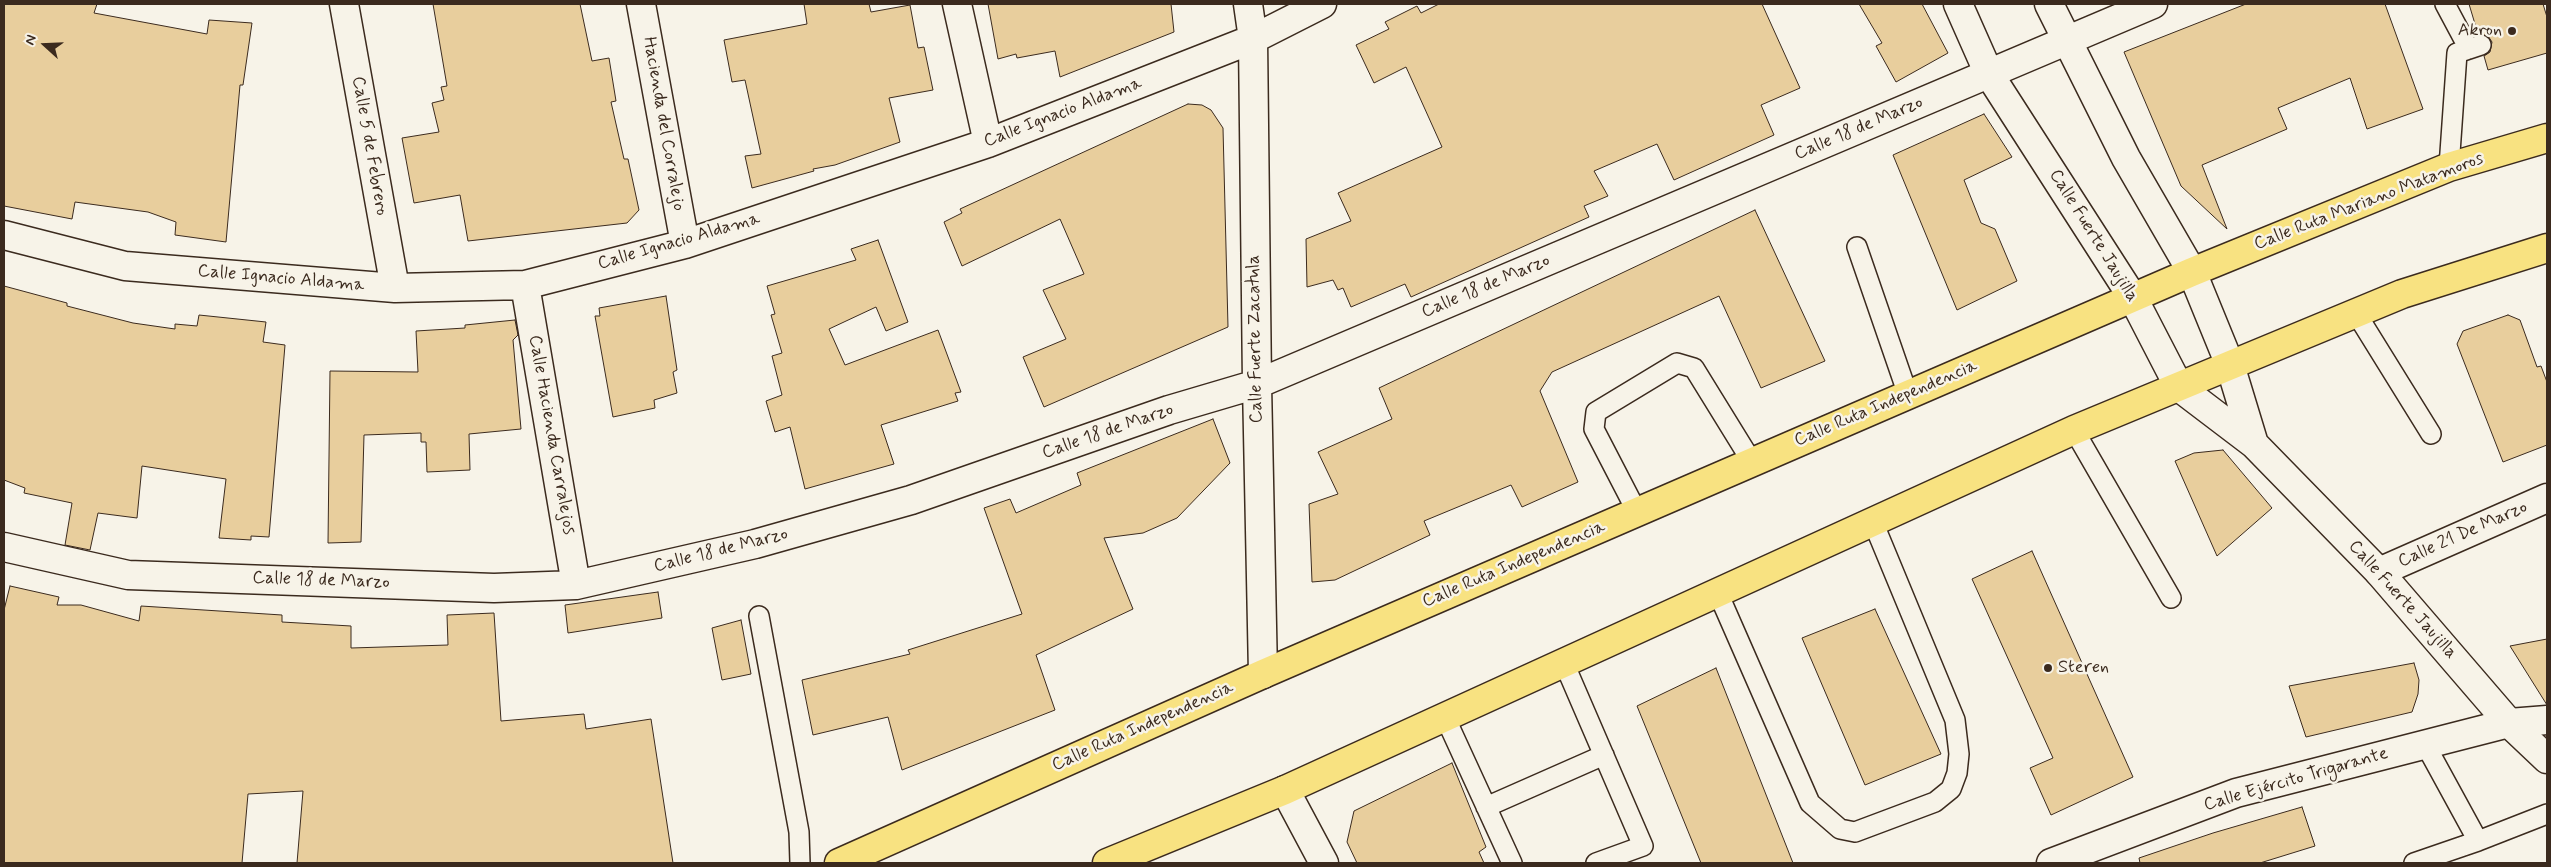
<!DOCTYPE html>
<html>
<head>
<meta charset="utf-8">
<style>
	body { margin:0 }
	#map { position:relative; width:2551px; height:867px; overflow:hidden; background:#f7f3e8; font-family:Mynerve,sans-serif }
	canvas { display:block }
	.frame { position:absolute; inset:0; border:5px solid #3b2a1e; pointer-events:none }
	.north { position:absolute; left:20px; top:20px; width:50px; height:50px; -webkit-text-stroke:4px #f7f3e8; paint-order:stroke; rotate:290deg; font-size:14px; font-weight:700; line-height:20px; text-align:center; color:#3b2a1e }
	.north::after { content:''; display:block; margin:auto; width:18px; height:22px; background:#3b2a1e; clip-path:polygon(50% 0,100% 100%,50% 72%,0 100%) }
</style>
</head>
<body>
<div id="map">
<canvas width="2551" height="867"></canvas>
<div class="frame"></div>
<div class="north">N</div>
</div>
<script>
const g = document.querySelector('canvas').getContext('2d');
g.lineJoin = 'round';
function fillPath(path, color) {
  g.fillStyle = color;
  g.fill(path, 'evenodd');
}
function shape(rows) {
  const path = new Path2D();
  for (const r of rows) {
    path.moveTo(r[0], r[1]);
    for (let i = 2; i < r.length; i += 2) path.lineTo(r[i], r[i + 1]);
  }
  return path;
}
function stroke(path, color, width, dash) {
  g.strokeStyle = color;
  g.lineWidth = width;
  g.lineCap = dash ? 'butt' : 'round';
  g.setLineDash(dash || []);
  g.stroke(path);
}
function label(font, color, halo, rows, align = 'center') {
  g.font = font + ' Mynerve,sans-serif';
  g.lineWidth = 5;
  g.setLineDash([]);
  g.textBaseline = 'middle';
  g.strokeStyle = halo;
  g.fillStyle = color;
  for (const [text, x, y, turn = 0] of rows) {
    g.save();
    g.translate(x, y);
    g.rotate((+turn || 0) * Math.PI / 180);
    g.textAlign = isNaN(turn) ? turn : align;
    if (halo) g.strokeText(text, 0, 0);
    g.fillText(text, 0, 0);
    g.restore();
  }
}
const building = shape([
	[4,4,97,4,94,13,207,34,209,20,252,23,243,85,240,85,226,242,175,235,176,222,148,212,75,202,72,219,4,206,4,4],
	[433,4,580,4,592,61,609,58,616,101,611,102,624,159,628,159,639,210,627,223,468,241,460,195,414,203,402,138,439,132,432,103,444,100,441,87,447,86,433,4],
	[804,4,869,4,871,12,910,5,918,48,924,47,933,90,889,98,900,142,835,165,813,169,814,171,752,188,745,156,761,154,745,80,732,82,724,40,807,24,804,4],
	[988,4,1171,4,1174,32,1060,77,1055,51,1017,58,1016,54,998,59,988,4],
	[1439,4,1762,4,1800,88,1761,105,1774,135,1674,180,1657,144,1594,171,1608,196,1584,206,1589,217,1411,297,1405,284,1351,307,1343,288,1338,290,1333,280,1307,287,1306,239,1351,221,1338,193,1442,147,1406,67,1374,83,1356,45,1389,29,1385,22,1417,6,1421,13,1439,4],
	[1859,4,1922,4,1948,53,1896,82,1876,46,1882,43,1859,4],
	[2246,4,2385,4,2423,109,2367,129,2350,78,2278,108,2287,129,2202,165,2227,229,2181,186,2124,52,2246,4],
	[2469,4,2543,4,2547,17,2547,53,2488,70,2484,56,2490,52,2492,42,2488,36,2478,34,2469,4],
	[1188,104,1202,105,1211,110,1223,128,1228,327,1044,407,1023,357,1066,339,1043,290,1084,274,1060,219,962,266,944,222,962,213,960,209,1188,104],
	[1984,114,2012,157,1964,180,1981,223,1995,229,2017,281,1957,310,1893,155,1984,114],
	[1755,210,1825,361,1761,388,1719,296,1552,372,1540,391,1578,482,1522,507,1511,485,1424,521,1430,535,1335,580,1312,582,1309,504,1338,494,1318,452,1392,419,1379,388,1755,210],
	[878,240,908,322,886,331,876,307,829,329,845,365,938,330,961,392,955,393,958,401,881,425,894,464,805,489,790,427,775,432,766,401,782,395,772,356,782,353,771,315,775,314,767,286,856,260,851,249,878,240],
	[4,286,67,303,67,306,133,323,175,329,175,324,197,326,199,315,266,322,263,342,285,345,269,537,251,536,251,540,219,538,226,479,142,466,137,518,98,513,90,550,65,545,72,503,24,493,25,488,4,480,4,286],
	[666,296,677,370,673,372,677,393,654,400,655,408,613,417,595,316,600,316,599,308,666,296],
	[2508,315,2520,320,2537,367,2541,366,2547,382,2547,445,2503,462,2457,344,2463,331,2508,315],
	[515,320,518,335,513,340,521,429,469,434,470,470,427,472,426,442,421,442,421,433,364,435,361,542,328,543,330,371,418,372,416,331,465,328,465,325,515,320],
	[1213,419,1230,463,1177,518,1143,533,1104,538,1133,609,1036,655,1055,710,902,770,888,717,813,735,802,680,910,654,908,650,1022,614,984,508,1010,499,1016,513,1081,485,1077,473,1213,419],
	[2223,450,2272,508,2217,556,2175,461,2194,453,2223,450],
	[2032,551,2133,777,2051,815,2030,768,2053,758,1972,579,2032,551],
	[10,586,59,597,57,605,81,605,139,621,141,606,282,615,282,622,351,626,351,648,448,645,447,615,494,613,501,721,584,714,586,729,651,719,673,863,297,863,303,791,248,794,242,863,4,863,4,610,10,586],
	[658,592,662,618,568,633,565,605,658,592],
	[1875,609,1941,754,1865,785,1802,638,1875,609],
	[741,620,751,674,722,680,712,628,741,620],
	[2547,639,2547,705,2510,646,2547,639],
	[2414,663,2419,680,2418,694,2412,712,2306,737,2289,686,2414,663],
	[1716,668,1793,863,1701,863,1637,706,1716,668],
	[1452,763,1486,847,1479,852,1484,863,1357,863,1347,842,1354,811,1452,763],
	[2302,807,2315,846,2260,863,2140,863,2139,858,2213,833,2302,807]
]);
const service = shape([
	[2445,4,2469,49],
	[2449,167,2457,53,2481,45],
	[1857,247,1908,395],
	[2356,313,2431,434],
	[2074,430,2171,598],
	[1637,512,1594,429,1596,412,1677,363,1694,368,1752,462],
	[1718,593,1810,803,1840,829,1855,832,1935,802,1951,789,1957,773,1959,754,1955,720,1873,522],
	[759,616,799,832,800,863],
	[1564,663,1643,846,1596,863],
	[1445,717,1512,863],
	[2425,744,2478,841],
	[1486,807,1604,755],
	[2414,863,2478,841,2547,814]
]);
const minor = shape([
	[344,4,395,288],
	[641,4,685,244],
	[957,4,988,143],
	[1248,4,1253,39,1257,384,1263,674],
	[4,235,125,266,395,288,525,285,685,244,988,143,1253,39,1322,4],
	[525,285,576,585],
	[4,547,128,575,494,588,576,585,755,544,911,500,1169,410,1257,384,2153,4],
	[2379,572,2547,498],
	[1285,790,1324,863],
	[2051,863,2236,793,2509,723,2547,720]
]);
const secondary = shape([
	[1958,4,1989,74,2133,298,2179,387,2254,444,2379,572,2509,723,2547,759],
	[2049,4,2126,158,2192,272,2230,365,2254,444]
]);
const primary = shape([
	[839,863,1263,674,2192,272,2449,167,2547,138],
	[1107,863,1285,790,2074,430,2402,294,2547,248]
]);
const markers = [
	[2512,31,5,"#3b2a1e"],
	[2048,668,5,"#3b2a1e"]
];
const poiNames = [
	["Akron",2502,31],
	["Steren",2058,668,"left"]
];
const streetNames = [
	["Calle Ignacio Aldama",1063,113,-21],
	["Hacienda del Corralejo",663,124,80],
	["Calle 18 de Marzo",1859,129,-23],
	["Calle 5 de Febrero",369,146,80],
	["Calle Ruta Mariano Matamoros",2369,202,-21],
	["Calle Fuerte Jaujilla",2093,236,58],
	["Calle Ignacio Aldama",679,242,-16],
	["Calle Ignacio Aldama",281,279,5],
	["Calle 18 de Marzo",1486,287,-23],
	["Calle Fuerte Zacatula",1256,339,-91],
	["Calle Ruta Independencia",1886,404,-23],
	["Calle 18 de Marzo",1108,432,-19],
	["Calle Hacienda Carralejos",551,435,80],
	["Calle 21 De Marzo",2463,535,-24],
	["Calle 18 de Marzo",721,551,-14],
	["Calle Ruta Independencia",1514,565,-23],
	["Calle 18 de Marzo",321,581,2],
	["Calle Fuerte Jaujilla",2402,600,48],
	["Calle Ruta Independencia",1143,727,-24],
	["Calle Ejército Trigarante",2296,780,-16]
];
fillPath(building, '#e8ce9d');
stroke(building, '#3b2a1e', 1);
stroke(service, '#3b2a1e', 22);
stroke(minor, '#3b2a1e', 31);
stroke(secondary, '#3b2a1e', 31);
stroke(primary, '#3b2a1e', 31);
stroke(service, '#f7f3e8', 19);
stroke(minor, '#f7f3e8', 28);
stroke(secondary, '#f7f3e8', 28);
stroke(primary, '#f8e281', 28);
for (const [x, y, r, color] of markers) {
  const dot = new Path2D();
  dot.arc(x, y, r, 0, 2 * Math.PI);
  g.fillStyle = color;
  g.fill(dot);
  stroke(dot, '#f7f3e8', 2);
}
label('18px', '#3b2a1e', '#f7f3e8', poiNames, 'right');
label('18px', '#3b2a1e', '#f7f3e8', streetNames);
</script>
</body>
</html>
